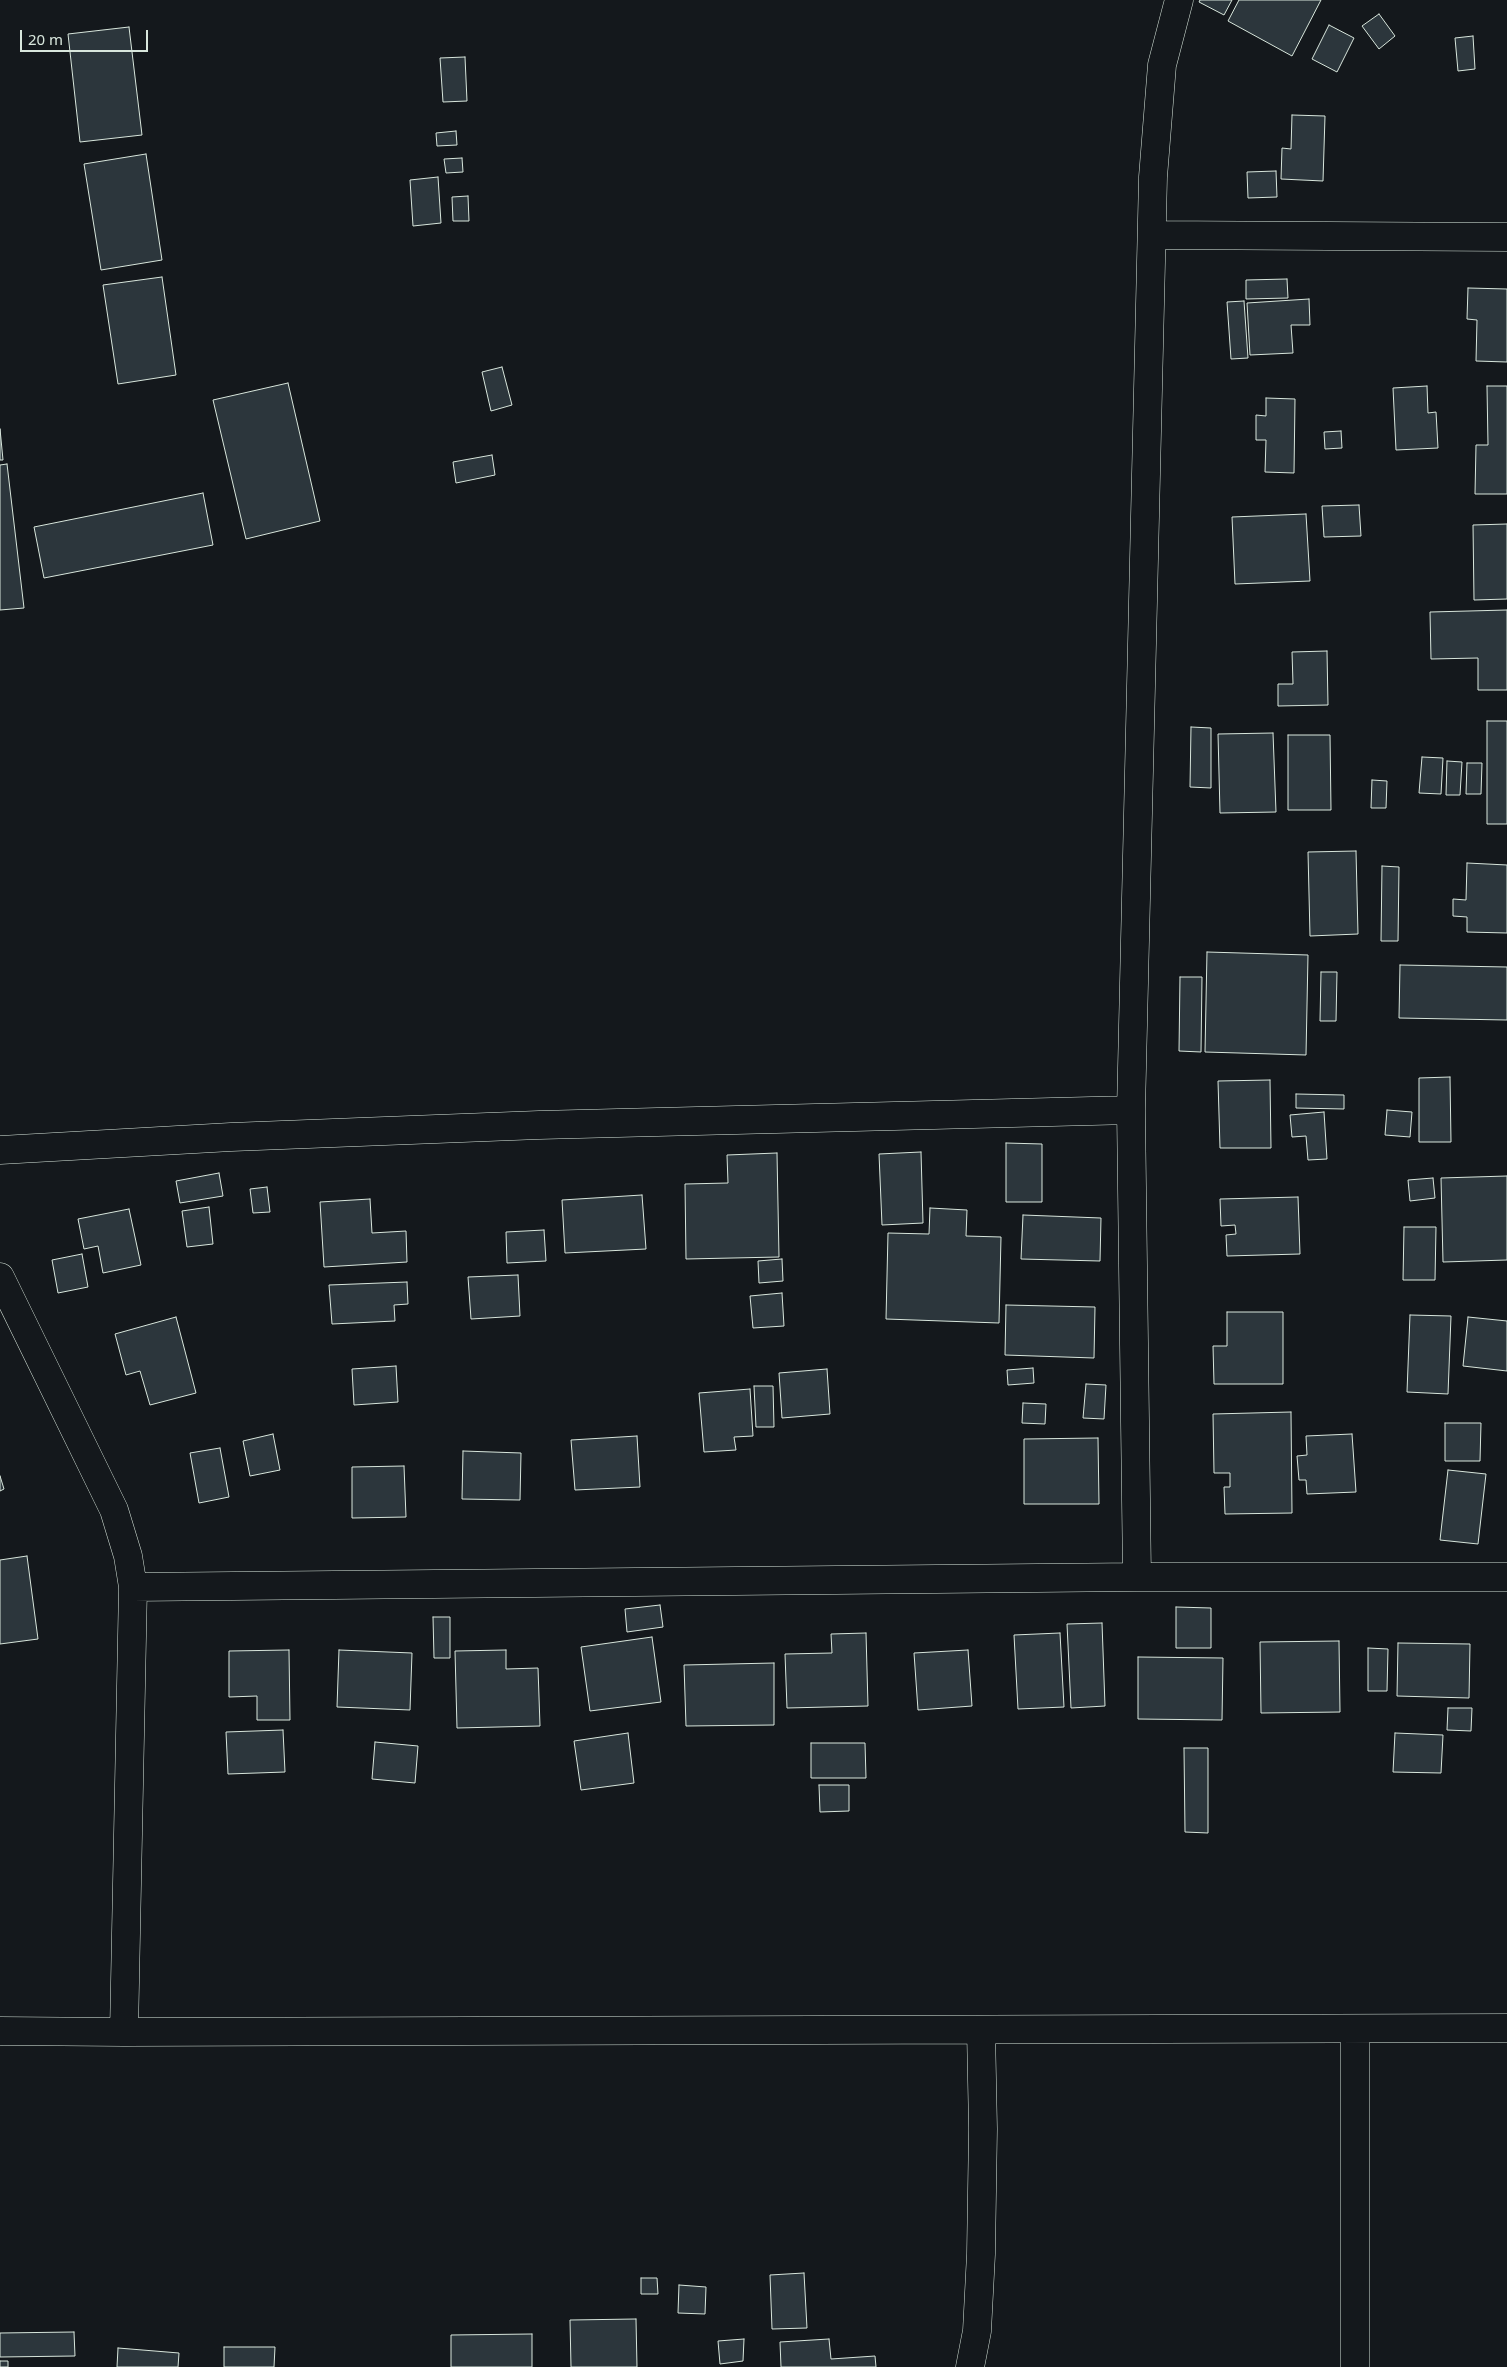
<!DOCTYPE html>
<html>
<head>
<meta charset="utf-8">
<style>
	body { margin:0 }
	#map { position:relative; width:1507px; height:2367px; overflow:hidden; background:#14181c; font-family:"Noto Sans",sans-serif }
	canvas { display:block }
	.scale { position:absolute; left:20px; top:30px; width:128px; height:22px; box-sizing:border-box; border:2px solid #d8e6dc; border-top:0; padding-left:6px; font-size:15px; line-height:18px; white-space:nowrap; color:#d8e6dc; -webkit-text-stroke:4px #14181c; paint-order:stroke }
</style>
</head>
<body>
<div id="map">
<canvas width="1507" height="2367"></canvas>
<div class="scale">20 m</div>
</div>
<script>
const g = document.querySelector('canvas').getContext('2d');
g.lineJoin = 'round';
function fillPath(path, color) {
  g.fillStyle = color;
  g.fill(path, 'evenodd');
}
function shape(rows) {
  const path = new Path2D();
  for (const r of rows) {
    path.moveTo(r[0], r[1]);
    for (let i = 2; i < r.length; i += 2) path.lineTo(r[i], r[i + 1]);
  }
  return path;
}
function stroke(path, color, width, dash) {
  g.strokeStyle = color;
  g.lineWidth = width;
  g.lineCap = dash ? 'butt' : 'round';
  g.setLineDash(dash || []);
  g.stroke(path);
}
const building = shape([
	[1200,0,1232,0,1224,15,1199,2,1200,0],
	[1239,0,1321,0,1292,56,1228,21,1239,0],
	[1379,14,1395,36,1379,49,1362,26,1379,14],
	[1329,25,1354,38,1337,72,1312,59,1329,25],
	[129,27,142,135,80,142,68,34,129,27],
	[1473,36,1475,69,1458,71,1455,38,1473,36],
	[465,57,467,101,443,102,440,58,465,57],
	[1292,115,1325,116,1323,181,1281,179,1282,148,1291,149,1292,115],
	[456,131,457,145,437,146,436,133,456,131],
	[146,154,162,260,101,270,84,164,146,154],
	[462,158,463,172,446,173,444,159,462,158],
	[1276,171,1277,197,1248,198,1247,172,1276,171],
	[438,177,441,223,413,226,410,180,438,177],
	[468,196,469,221,453,221,452,197,468,196],
	[162,277,176,375,118,384,103,285,162,277],
	[1287,279,1288,298,1246,299,1246,280,1287,279],
	[1468,288,1507,289,1507,362,1476,361,1477,320,1467,319,1468,288],
	[1309,299,1310,325,1291,325,1293,353,1250,355,1247,303,1309,299],
	[1244,301,1248,358,1231,359,1227,302,1244,301],
	[502,367,512,405,491,411,482,372,502,367],
	[288,383,320,521,246,539,213,400,288,383],
	[1427,386,1428,413,1436,412,1438,448,1396,450,1393,388,1427,386],
	[1487,386,1507,386,1507,494,1475,494,1476,445,1488,445,1487,386],
	[1266,398,1295,399,1294,473,1265,472,1266,440,1256,440,1256,415,1266,416,1266,398],
	[0,429,3,460,0,460,0,429],
	[1341,431,1342,448,1325,449,1324,432,1341,431],
	[492,455,495,475,456,483,453,462,492,455],
	[7,464,24,608,0,610,0,465,7,464],
	[203,493,213,545,44,578,34,527,203,493],
	[1359,505,1361,536,1324,537,1322,506,1359,505],
	[1306,514,1310,581,1235,584,1232,517,1306,514],
	[1507,524,1507,599,1474,600,1473,525,1507,524],
	[1507,610,1507,690,1478,690,1478,658,1431,659,1430,612,1507,610],
	[1327,651,1328,705,1278,706,1278,684,1293,684,1292,652,1327,651],
	[1487,721,1507,721,1507,824,1487,824,1487,721],
	[1191,727,1211,728,1211,788,1190,787,1191,727],
	[1273,733,1276,812,1220,813,1218,734,1273,733],
	[1288,735,1330,735,1331,810,1288,810,1288,735],
	[1422,757,1443,758,1441,794,1419,793,1422,757],
	[1447,761,1462,762,1460,795,1446,795,1447,761],
	[1467,763,1482,763,1481,794,1466,794,1467,763],
	[1372,780,1387,781,1386,808,1371,808,1372,780],
	[1356,851,1358,934,1310,936,1308,852,1356,851],
	[1467,863,1507,865,1507,933,1467,932,1467,917,1453,916,1453,899,1466,900,1467,863],
	[1382,866,1399,867,1398,941,1381,941,1382,866],
	[1207,952,1308,955,1306,1055,1205,1052,1207,952],
	[1400,965,1507,967,1507,1020,1399,1018,1400,965],
	[1321,972,1337,972,1336,1021,1320,1021,1321,972],
	[1180,977,1202,977,1201,1052,1179,1051,1180,977],
	[1450,1077,1451,1142,1419,1142,1419,1078,1450,1077],
	[1270,1080,1271,1148,1220,1148,1218,1081,1270,1080],
	[1296,1094,1344,1095,1344,1109,1296,1108,1296,1094],
	[1387,1110,1412,1112,1410,1137,1385,1135,1387,1110],
	[1324,1112,1327,1159,1308,1160,1306,1136,1292,1137,1290,1115,1324,1112],
	[1006,1143,1042,1144,1042,1202,1006,1202,1006,1143],
	[921,1152,923,1223,882,1225,879,1154,921,1152],
	[777,1153,779,1257,686,1259,685,1184,728,1183,727,1155,777,1153],
	[219,1173,223,1196,180,1203,176,1181,219,1173],
	[1507,1176,1507,1260,1443,1262,1441,1178,1507,1176],
	[1433,1178,1435,1198,1410,1201,1408,1180,1433,1178],
	[267,1187,270,1212,253,1213,250,1189,267,1187],
	[642,1195,646,1249,565,1253,562,1200,642,1195],
	[1298,1197,1300,1254,1227,1256,1226,1235,1236,1234,1235,1225,1221,1226,1220,1199,1298,1197],
	[370,1199,372,1233,406,1231,407,1262,324,1267,320,1202,370,1199],
	[209,1207,213,1244,187,1247,182,1211,209,1207],
	[930,1208,967,1210,966,1236,1001,1237,999,1323,886,1319,888,1233,929,1234,930,1208],
	[129,1209,141,1265,103,1273,98,1246,84,1249,78,1219,129,1209],
	[1023,1215,1101,1218,1100,1261,1021,1259,1023,1215],
	[1404,1227,1436,1227,1435,1280,1403,1280,1404,1227],
	[544,1230,546,1261,507,1263,506,1232,544,1230],
	[82,1254,88,1287,58,1293,52,1260,82,1254],
	[782,1259,783,1281,759,1283,758,1261,782,1259],
	[518,1275,520,1316,471,1319,468,1277,518,1275],
	[407,1282,408,1304,394,1305,395,1321,332,1324,329,1285,407,1282],
	[782,1293,784,1326,753,1328,750,1296,782,1293],
	[1006,1305,1095,1307,1094,1358,1005,1355,1006,1305],
	[1227,1312,1283,1312,1283,1384,1214,1384,1213,1346,1227,1346,1227,1312],
	[1410,1315,1451,1316,1448,1394,1407,1392,1410,1315],
	[176,1317,196,1393,150,1405,140,1371,126,1375,115,1334,176,1317],
	[1468,1317,1507,1321,1507,1371,1463,1366,1468,1317],
	[396,1366,398,1402,354,1405,352,1369,396,1366],
	[1033,1368,1034,1383,1008,1385,1007,1370,1033,1368],
	[827,1369,830,1414,782,1418,779,1373,827,1369],
	[1086,1384,1106,1385,1104,1419,1083,1418,1086,1384],
	[754,1386,773,1386,774,1427,756,1427,754,1386],
	[750,1389,753,1436,734,1437,736,1450,704,1452,699,1393,750,1389],
	[1023,1403,1046,1404,1045,1424,1022,1423,1023,1403],
	[1291,1412,1292,1513,1225,1514,1224,1487,1230,1487,1230,1473,1214,1473,1213,1414,1291,1412],
	[1445,1423,1481,1423,1480,1461,1445,1461,1445,1423],
	[273,1434,280,1470,250,1476,243,1441,273,1434],
	[1352,1434,1356,1492,1307,1494,1306,1480,1299,1480,1297,1456,1307,1455,1306,1436,1352,1434],
	[637,1436,640,1487,575,1490,571,1440,637,1436],
	[1098,1438,1099,1504,1024,1504,1024,1439,1098,1438],
	[220,1448,229,1497,199,1503,190,1453,220,1448],
	[463,1451,521,1453,520,1500,462,1499,463,1451],
	[404,1466,406,1517,352,1518,352,1467,404,1466],
	[1448,1470,1486,1474,1478,1544,1440,1540,1448,1470],
	[0,1476,4,1489,0,1491,0,1476],
	[27,1556,38,1639,0,1644,0,1560,27,1556],
	[660,1605,663,1627,627,1632,625,1609,660,1605],
	[1176,1607,1211,1608,1211,1648,1176,1648,1176,1607],
	[433,1617,450,1617,450,1658,434,1658,433,1617],
	[1102,1623,1105,1706,1071,1708,1067,1624,1102,1623],
	[866,1633,868,1706,787,1708,785,1654,832,1653,831,1634,866,1633],
	[1060,1633,1064,1707,1018,1709,1014,1635,1060,1633],
	[652,1637,661,1702,590,1711,581,1647,652,1637],
	[1339,1641,1340,1712,1261,1713,1260,1642,1339,1641],
	[1398,1643,1470,1644,1469,1698,1397,1696,1398,1643],
	[1368,1648,1388,1649,1387,1691,1368,1691,1368,1648],
	[289,1650,290,1720,257,1720,257,1696,229,1697,229,1651,289,1650],
	[339,1650,412,1653,410,1710,337,1707,339,1650],
	[506,1650,506,1669,538,1668,540,1726,457,1728,455,1651,506,1650],
	[968,1650,972,1706,918,1710,914,1653,968,1650],
	[1138,1657,1223,1658,1222,1720,1138,1719,1138,1657],
	[774,1663,774,1725,686,1726,684,1665,774,1663],
	[1448,1708,1472,1708,1471,1731,1447,1730,1448,1708],
	[283,1730,285,1772,228,1774,226,1732,283,1730],
	[628,1733,634,1783,581,1790,574,1741,628,1733],
	[1395,1733,1443,1735,1441,1773,1393,1772,1395,1733],
	[375,1742,418,1746,415,1783,372,1779,375,1742],
	[811,1743,865,1743,866,1778,811,1778,811,1743],
	[1184,1748,1208,1748,1208,1833,1185,1832,1184,1748],
	[819,1785,849,1785,849,1811,820,1812,819,1785],
	[804,2273,807,2328,772,2329,770,2275,804,2273],
	[641,2278,657,2278,658,2294,641,2294,641,2278],
	[679,2285,706,2287,705,2314,678,2313,679,2285],
	[636,2319,637,2367,571,2367,570,2320,636,2319],
	[74,2332,75,2356,0,2357,0,2333,74,2332],
	[532,2334,532,2367,451,2367,451,2335,532,2334],
	[744,2339,743,2361,720,2364,718,2341,744,2339],
	[829,2339,831,2359,875,2356,876,2367,781,2367,780,2342,829,2339],
	[224,2347,275,2347,274,2367,224,2367,224,2347],
	[118,2348,179,2353,178,2367,117,2367,118,2348],
	[0,2361,8,2361,8,2367,0,2367,0,2361]
]);
const minor = shape([
	[1152,235,1507,237],
	[0,1150,231,1137,539,1125,1131,1110],
	[0,1277,114,1510,128,1556,133,1587,124,2032],
	[1137,1577,1131,1110,1153,177,1162,65,1179,0],
	[133,1587,1137,1577,1507,1577],
	[1355,2029,1355,2367],
	[0,2031,124,2032,1507,2028],
	[970,2367,977,2331,981,2254,983,2129,981,2030]
]);
fillPath(building, '#2c363c');
stroke(building, '#d8e6dc', 1);
stroke(minor, '#d8e6dc', 29);
stroke(minor, '#14181c', 28);
</script>
</body>
</html>
